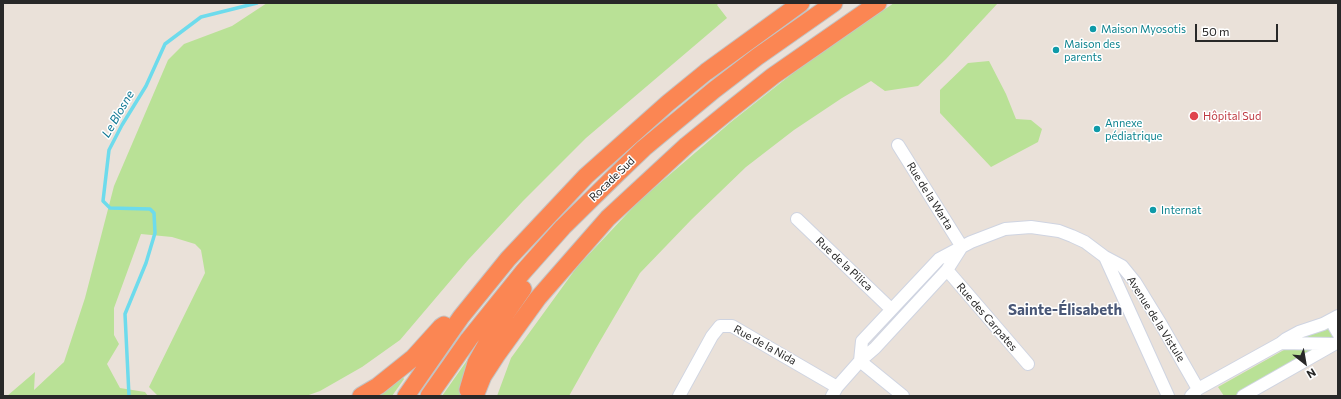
<!DOCTYPE html>
<html>
<head>
<meta charset="utf-8">
<style>
	body { margin:0 }
	#map { position:relative; width:1341px; height:399px; overflow:hidden; background:#eae1d9; font-family:Commissioner,sans-serif }
	canvas { display:block }
	.frame { position:absolute; inset:0; border:4px solid #282828; pointer-events:none }
	.north { position:absolute; left:1285px; top:343px; width:40px; height:40px; -webkit-text-stroke:3px #fff; paint-order:stroke; rotate:149deg; font-size:11px; font-weight:700; line-height:16px; text-align:center; color:#282828 }
	.north::after { content:''; display:block; margin:auto; width:14px; height:18px; background:#282828; clip-path:polygon(50% 0,100% 100%,50% 72%,0 100%) }
	.scale { position:absolute; left:1195px; top:24px; width:83px; height:18px; box-sizing:border-box; border:2px solid #282828; border-top:0; padding-left:5px; font-size:12px; line-height:14px; white-space:nowrap; color:#282828; -webkit-text-stroke:3px #fff; paint-order:stroke }
</style>
</head>
<body>
<div id="map">
<canvas width="1341" height="399"></canvas>
<div class="frame"></div>
<div class="north">N</div>
<div class="scale">50 m</div>
</div>
<script>
const g = document.querySelector('canvas').getContext('2d');
g.lineJoin = 'round';
function fillPath(path, color) {
  g.fillStyle = color;
  g.fill(path, 'evenodd');
}
function shape(rows) {
  const path = new Path2D();
  for (const r of rows) {
    path.moveTo(r[0], r[1]);
    for (let i = 2; i < r.length; i += 2) path.lineTo(r[i], r[i + 1]);
  }
  return path;
}
function stroke(path, color, width, dash) {
  g.strokeStyle = color;
  g.lineWidth = width;
  g.lineCap = dash ? 'butt' : 'round';
  g.setLineDash(dash || []);
  g.stroke(path);
}
function label(font, color, halo, rows, align = 'center') {
  g.font = font + ' Commissioner,sans-serif';
  g.lineWidth = 3;
  g.setLineDash([]);
  g.textBaseline = 'middle';
  g.strokeStyle = halo;
  g.fillStyle = color;
  for (const [text, x, y, turn = 0] of rows) {
    g.save();
    g.translate(x, y);
    g.rotate((+turn || 0) * Math.PI / 180);
    g.textAlign = isNaN(turn) ? turn : align;
    if (halo) g.strokeText(text, 0, 0);
    g.fillText(text, 0, 0);
    g.restore();
  }
}
const green = shape([
	[267,3,719,3,717,5,727,18,586,138,523,201,468,260,400,340,362,367,320,391,306,396,158,396,149,387,205,273,201,250,195,244,172,237,141,234,114,308,114,335,119,344,107,364,120,388,145,392,148,396,7,396,35,372,34,390,64,362,85,298,114,186,168,60,184,44,232,26],
	[894,3,998,3,946,59,918,86,885,91,871,81,842,98,794,130,746,167,692,219,640,273,596,348,569,396,497,396,511,358,577,267,639,201,731,122,807,62],
	[989,61,1006,94,1016,119,1031,120,1042,129,1038,142,991,167,940,113,940,90,968,63],
	[1331,324,1337,338,1302,337],
	[1291,346,1317,349,1234,396,1224,396,1218,387],
	[475,350,462,396,442,396,468,359],
	[402,376,404,379,392,396,372,396]
]);
const stream = shape([
	[129,396,125,314,146,263,155,233,154,213,150,209,110,208,103,201,109,150,122,125,146,86,165,44,201,17,257,3]
]);
const minor = shape([
	[898,145,962,247],
	[797,219,891,309],
	[1105,257,1168,396],
	[947,270,1028,364],
	[1338,316,1334,321,1334,326,1338,333],
	[1281,343,1334,344],
	[860,361,862,341,939,259,971,242,1005,229,1031,227,1059,231,1072,236,1085,242,1105,257,1122,266,1135,282,1162,326,1198,389],
	[860,361,903,396],
	[679,396,712,336,720,326,732,326,837,387],
	[832,396,837,387,860,361,875,348,947,270,961,248],
	[1191,396,1198,389,1281,343,1286,339,1299,332,1323,324,1338,316],
	[1243,396,1338,342]
]);
const highway = shape([
	[468,390,476,363,495,329,523,289],
	[361,396,378,386,413,358,441,327,444,325],
	[406,396,461,317,508,259,586,176,668,103,706,72,801,3],
	[429,396,469,339,523,272,563,227,618,173,644,148,714,90,757,57,834,3],
	[475,396,483,376,496,356,538,298,608,218,687,145,730,110,773,76,878,3]
]);
const markers = [
	[1093,29,4,"#0f9aa8"],
	[1056,50,4,"#0f9aa8"],
	[1194,116,5,"#e0444e"],
	[1097,129,4,"#0f9aa8"],
	[1153,210,4,"#0f9aa8"]
];
const cultureNames = [
	["Maison Myosotis",1101,29],
	["Maison des",1064,44],
	["parents",1064,57],
	["Annexe",1105,123],
	["pédiatrique",1105,136],
	["Internat",1161,210]
];
const healthNames = [
	["Hôpital Sud",1203,116]
];
const streetNames = [
	["Rocade Sud",612,179,-44],
	["Rue de la Warta",930,196,58],
	["Rue de la Pilica",844,264,43],
	["Rue des Carpates",987,317,49],
	["Avenue de la Vistule",1156,319,58],
	["Rue de la Nida",765,345,29]
];
const waterNames = [
	["Le Blosne",118,114,-60]
];
const districtNames = [
	["Sainte-Élisabeth",1065,310]
];
fillPath(green, '#b9e196');
stroke(stream, '#6ddbec', 3.5);
stroke(minor, '#cfd4e1', 14);
stroke(highway, '#c3c3c3', 19);
stroke(minor, '#fff', 12);
stroke(highway, '#fb8653', 17);
for (const [x, y, r, color] of markers) {
  const dot = new Path2D();
  dot.arc(x, y, r, 0, 2 * Math.PI);
  g.fillStyle = color;
  g.fill(dot);
  stroke(dot, '#fff', 1.5);
}
label('11px', '#0d838f', '#fff', cultureNames, 'left');
label('11px', '#be3a42', '#fff', healthNames, 'left');
label('11px', '#282828', '#fff', streetNames);
label('italic 12px', '#0f7894', '#fff', waterNames);
label('bold 15px', '#495777', '#fff', districtNames);
</script>
</body>
</html>
